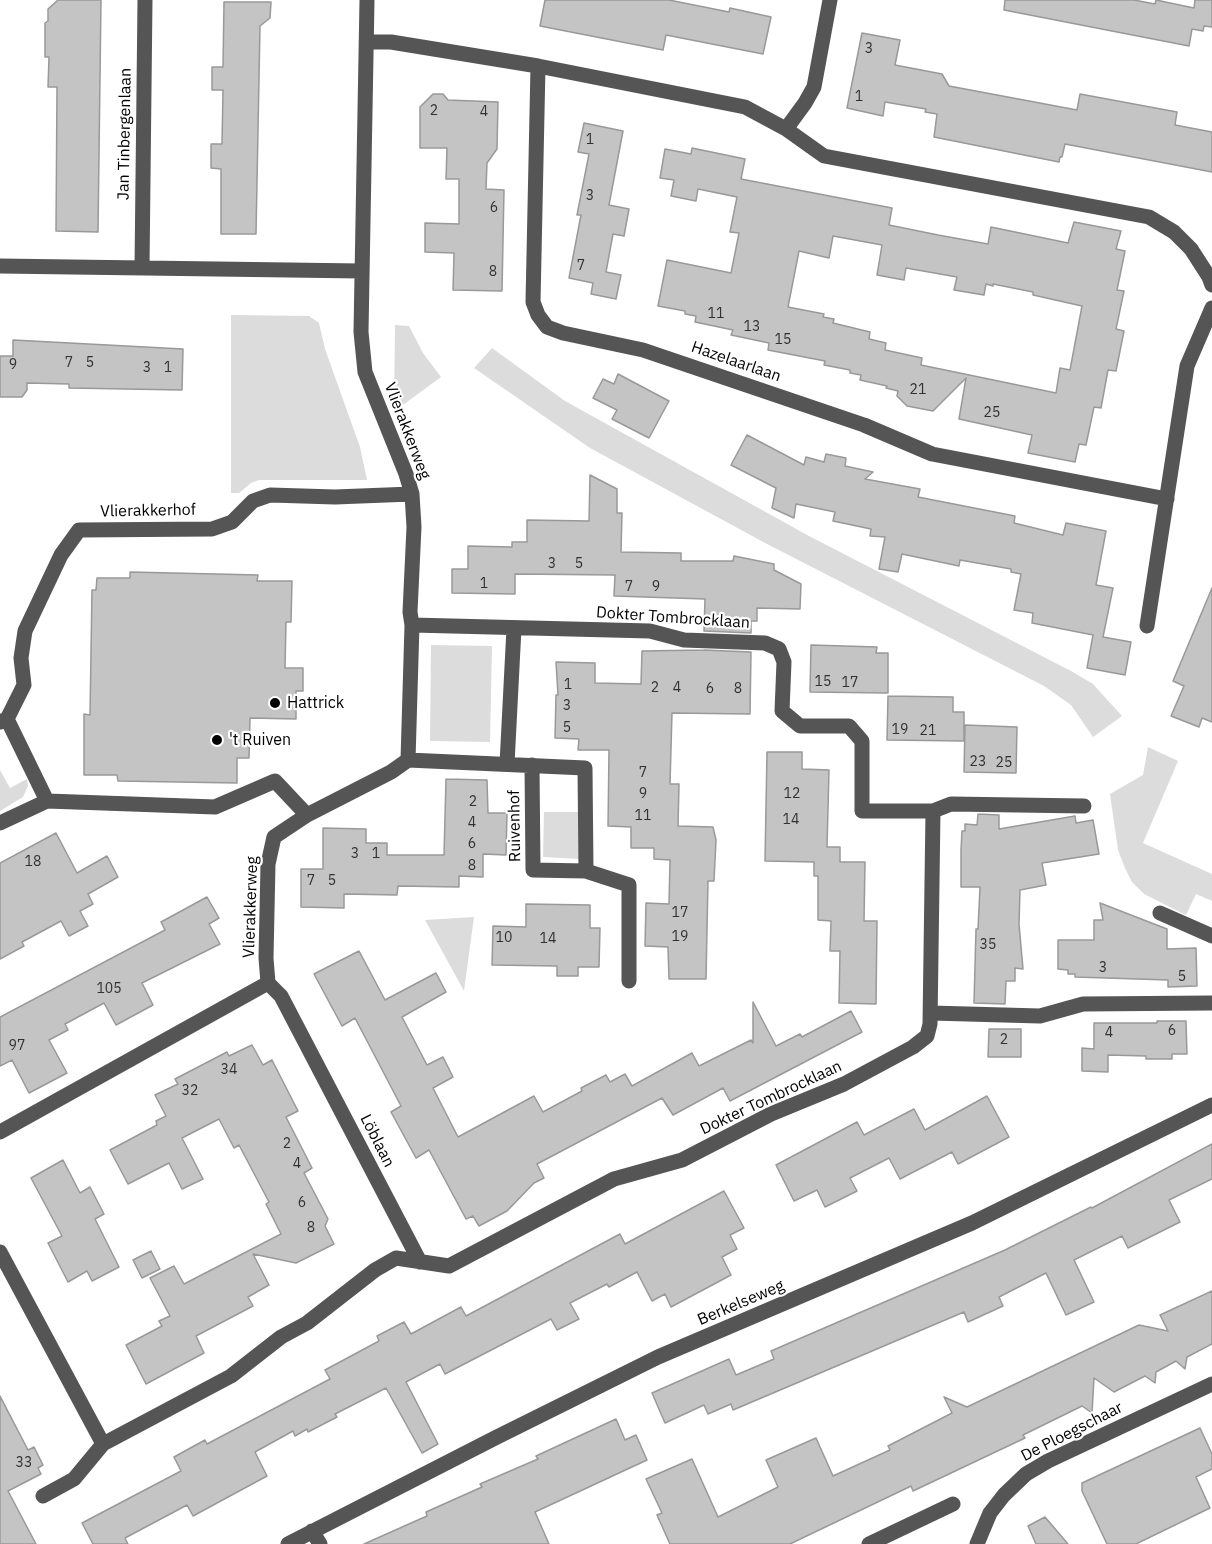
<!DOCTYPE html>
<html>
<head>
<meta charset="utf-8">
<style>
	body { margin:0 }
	canvas { display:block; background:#fff }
</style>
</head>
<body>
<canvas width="1212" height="1544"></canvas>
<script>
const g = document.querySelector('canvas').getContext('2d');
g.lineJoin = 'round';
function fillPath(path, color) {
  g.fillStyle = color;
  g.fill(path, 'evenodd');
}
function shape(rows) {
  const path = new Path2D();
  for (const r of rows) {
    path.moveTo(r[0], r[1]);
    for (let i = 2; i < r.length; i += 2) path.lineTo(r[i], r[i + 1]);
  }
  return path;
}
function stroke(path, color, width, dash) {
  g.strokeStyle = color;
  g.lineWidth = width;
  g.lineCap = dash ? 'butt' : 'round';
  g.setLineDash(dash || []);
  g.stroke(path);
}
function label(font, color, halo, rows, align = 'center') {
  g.font = font + ' "IBM Plex Sans",sans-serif';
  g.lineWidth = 4.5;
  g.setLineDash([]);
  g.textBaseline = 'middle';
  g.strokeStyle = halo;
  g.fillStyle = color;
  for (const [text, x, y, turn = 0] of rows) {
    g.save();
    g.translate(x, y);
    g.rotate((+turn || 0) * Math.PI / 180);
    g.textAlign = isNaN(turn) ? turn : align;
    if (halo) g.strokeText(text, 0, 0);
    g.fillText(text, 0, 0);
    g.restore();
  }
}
const green = shape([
	[231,315,309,316,319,323,325,349,360,447,367,480,259,480,251,483,239,493,231,493],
	[395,325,409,326,423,353,441,377,396,410,394,407],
	[492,348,565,401,809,536,1071,671,1093,684,1122,716,1093,737,1071,705,1044,686,767,544,590,448,474,368],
	[431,645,492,646,490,742,430,741],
	[1148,747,1178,761,1143,843,1212,874,1212,901,1196,894,1186,915,1144,894,1132,882,1125,868,1118,850,1110,794,1143,775],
	[0,770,10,788,27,779,28,786,23,797,0,811],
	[544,812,579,812,580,859,543,857],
	[474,917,464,991,425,920]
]);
const building = shape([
	[58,0,101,0,98,232,56,231,57,87,48,87,49,57,45,57,45,23,48,21,48,9,58,0],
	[545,0,669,0,729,12,730,8,771,17,763,54,666,35,663,50,540,26,545,0],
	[1005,0,1134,0,1155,4,1156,0,1194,8,1195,0,1212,0,1212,27,1204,26,1203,31,1192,29,1189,46,1004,10,1005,0],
	[224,2,271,2,270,18,260,26,256,234,221,234,221,169,211,168,211,144,222,144,223,90,212,90,212,67,223,67,224,2],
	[862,33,900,40,895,65,942,74,949,86,1077,110,1080,94,1177,112,1175,125,1212,132,1212,172,1065,144,1062,157,1060,157,1059,162,934,137,937,114,925,112,926,109,885,102,883,116,847,108,862,33],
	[433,94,443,94,448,100,498,102,497,149,487,163,486,189,504,190,502,291,453,290,454,253,425,252,425,223,459,224,459,179,446,179,447,148,420,148,420,107,433,94],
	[584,123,623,131,609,205,629,209,624,236,613,234,606,272,621,275,616,299,591,294,593,283,569,278,581,215,577,215,589,154,578,152,584,123],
	[692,148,745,159,741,179,892,208,889,225,938,235,988,244,991,227,1068,243,1074,222,1121,231,1116,249,1125,251,1117,290,1124,291,1116,329,1124,331,1116,371,1108,370,1101,408,1094,407,1086,445,1079,444,1075,462,1028,453,1032,435,959,419,966,378,933,411,907,406,897,396,898,391,886,388,887,386,860,380,861,375,850,373,850,370,824,365,825,361,768,350,769,343,731,335,733,330,695,322,696,316,685,314,685,311,658,306,667,260,731,273,739,233,730,232,737,197,698,189,696,201,671,196,674,180,660,178,665,149,691,154,692,148],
	[833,236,882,245,877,275,904,280,906,268,957,277,954,290,984,295,986,284,993,286,993,284,1033,292,1033,295,1082,306,1070,370,1060,368,1056,393,921,365,922,358,885,350,886,343,869,339,870,332,833,323,834,319,823,317,824,314,788,307,799,251,829,258,833,236],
	[13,340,183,349,182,390,69,388,69,384,27,383,27,390,22,397,0,397,0,356,13,356,13,340],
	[618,374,669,401,649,438,612,419,617,410,593,398,603,379,614,384,618,374],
	[747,435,804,465,806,457,824,462,826,454,846,458,845,466,873,472,865,479,920,489,918,497,1015,516,1014,523,1063,535,1066,523,1106,531,1096,585,1113,588,1103,637,1131,642,1125,675,1087,668,1093,635,1032,623,1033,613,1014,610,1021,574,1011,572,1011,569,960,560,959,566,902,554,898,572,879,569,885,537,870,536,871,529,833,521,835,512,796,504,794,518,772,508,776,488,731,465,747,435],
	[590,475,617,489,617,513,622,513,621,552,681,553,681,561,733,561,734,556,774,564,774,570,801,584,800,609,757,608,757,621,751,621,751,633,704,631,705,599,614,596,615,575,515,574,515,594,452,593,452,569,468,569,468,546,512,547,512,542,527,542,527,520,589,521,590,475],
	[130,572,258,575,257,581,292,581,291,622,286,622,285,668,303,668,303,691,296,691,296,719,250,718,249,758,237,758,237,783,118,781,117,775,84,775,84,714,90,715,92,590,96,590,97,578,130,578,130,572],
	[1212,588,1212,722,1202,718,1199,727,1171,716,1184,686,1173,681,1212,588],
	[811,645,877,647,876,653,888,653,888,693,810,692,811,645],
	[704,650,751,652,750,714,672,713,670,784,679,784,678,826,713,827,716,840,714,881,708,881,706,979,669,979,668,947,645,946,646,903,669,904,670,860,654,859,654,848,631,848,631,827,608,826,609,750,578,750,579,739,555,738,556,695,558,695,556,662,595,663,595,683,641,684,642,651,704,650],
	[888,696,953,697,953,712,964,712,964,741,887,740,888,696],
	[965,725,1017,727,1016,773,964,772,965,725],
	[767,752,802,752,802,769,829,770,827,847,840,847,840,862,865,862,864,921,877,921,876,1004,839,1003,840,951,830,951,831,921,818,920,818,876,814,876,814,862,765,861,767,752],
	[446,779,487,780,488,813,507,813,506,855,483,854,483,877,459,876,459,887,398,886,397,895,344,894,344,908,301,907,301,869,323,869,323,828,366,829,366,843,387,843,387,855,444,855,446,779],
	[978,814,999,815,999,829,1075,816,1076,823,1093,820,1099,854,1042,863,1046,885,1020,890,1019,924,1023,969,1015,968,1015,981,1006,981,1005,1004,974,1003,976,929,978,929,980,887,961,887,961,850,962,831,965,831,965,824,977,825,978,814],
	[56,833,77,873,107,856,118,877,88,894,93,904,80,911,88,926,69,936,61,921,22,942,24,946,0,959,0,863,56,833],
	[207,897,219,918,209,924,220,944,142,983,153,1005,116,1025,104,1003,65,1024,68,1030,49,1040,67,1073,29,1093,12,1060,0,1066,0,1017,165,930,161,922,207,897],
	[1100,903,1167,929,1167,949,1196,948,1197,986,1168,987,1168,980,1075,977,1075,974,1068,974,1068,970,1058,969,1058,940,1094,940,1094,920,1103,920,1100,903],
	[526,904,590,905,590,928,600,928,599,967,578,967,578,976,557,976,557,966,492,965,493,926,526,927,526,904],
	[359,951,385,1000,436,973,446,992,402,1017,427,1065,443,1057,453,1077,433,1088,458,1137,534,1096,543,1112,582,1091,581,1088,606,1075,610,1082,625,1074,632,1086,692,1053,699,1066,751,1040,753,1043,753,1002,776,1046,800,1034,802,1037,851,1011,862,1032,730,1101,723,1088,673,1115,662,1098,537,1164,544,1178,534,1183,507,1211,479,1226,473,1216,466,1219,429,1150,416,1158,391,1112,401,1106,355,1018,342,1026,314,974,359,951],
	[1157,1021,1186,1021,1187,1054,1172,1054,1172,1059,1146,1059,1146,1056,1108,1055,1108,1072,1082,1071,1082,1048,1094,1049,1094,1023,1157,1023,1157,1021],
	[989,1029,1021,1029,1021,1057,988,1057,989,1029],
	[252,1045,263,1065,272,1060,298,1111,286,1117,312,1168,304,1173,328,1219,325,1226,334,1244,296,1263,253,1254,269,1285,248,1297,253,1306,196,1336,204,1353,146,1384,126,1345,162,1326,159,1321,170,1316,150,1278,174,1266,184,1284,281,1234,266,1204,269,1202,239,1145,234,1148,219,1119,182,1138,203,1179,182,1189,169,1163,128,1184,110,1150,157,1125,156,1121,166,1116,155,1095,178,1084,175,1079,227,1052,229,1056,252,1045],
	[987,1096,1009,1137,958,1164,952,1152,900,1179,889,1158,850,1178,857,1191,825,1207,817,1190,794,1201,776,1165,857,1122,864,1135,914,1109,925,1130,987,1096],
	[1212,1144,1212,1179,1169,1200,1180,1222,1128,1248,1122,1236,1074,1260,1094,1302,1066,1315,1046,1273,999,1297,1003,1306,968,1322,964,1312,733,1410,731,1404,708,1414,704,1405,665,1423,652,1393,729,1359,736,1375,774,1359,771,1351,1005,1250,1091,1207,1092,1208,1212,1144],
	[63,1160,80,1193,90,1187,104,1214,95,1219,119,1267,92,1281,87,1271,68,1282,48,1243,62,1236,31,1178,63,1160],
	[724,1191,744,1228,730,1235,737,1249,722,1257,731,1275,671,1307,665,1294,652,1301,637,1272,609,1287,607,1284,570,1303,579,1319,557,1330,551,1319,445,1374,440,1364,406,1382,438,1444,422,1453,386,1388,335,1414,337,1417,308,1432,307,1429,295,1436,293,1431,255,1452,267,1476,193,1516,187,1505,125,1538,128,1544,93,1544,82,1523,181,1471,174,1457,205,1440,207,1444,330,1379,325,1370,379,1341,377,1336,404,1322,411,1334,461,1307,466,1316,620,1234,625,1244,724,1191],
	[151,1251,160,1269,142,1278,133,1260,151,1251],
	[1212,1291,1212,1344,1187,1357,1185,1369,1176,1361,1156,1372,1155,1383,1145,1376,1114,1392,1094,1378,1092,1413,1082,1406,1023,1435,1025,1438,913,1491,911,1486,907,1488,790,1544,670,1544,657,1515,662,1513,646,1479,692,1459,718,1517,778,1487,766,1460,816,1438,833,1476,890,1450,888,1446,952,1413,944,1397,967,1407,1139,1325,1168,1331,1160,1315,1212,1291],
	[0,1396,28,1450,34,1447,43,1465,38,1468,41,1474,8,1491,36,1544,0,1544,0,1396],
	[616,1419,625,1440,636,1435,647,1460,535,1512,549,1544,364,1544,427,1516,426,1512,482,1487,480,1484,538,1459,536,1456,616,1419],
	[1200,1428,1212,1454,1212,1469,1196,1477,1210,1508,1136,1544,1107,1544,1082,1491,1082,1483,1200,1428],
	[1045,1517,1068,1544,1036,1544,1028,1526,1045,1517]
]);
const minor = shape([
	[367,42,391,42,538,66,745,107,786,129,824,156,1149,217,1174,232,1191,249,1209,277,1212,285],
	[538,66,533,302,538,315,547,327,563,333,643,350,864,425,932,454,1167,499],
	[786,129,805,103,814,87,830,0],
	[0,266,361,271],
	[142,268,145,0],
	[412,625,650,631,684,640,765,643,779,649,784,662,782,711,800,726,849,726,862,741,862,811,933,811,951,804,1084,806],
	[1147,626,1187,366,1212,308],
	[7,719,47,801],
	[0,722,7,719,24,685,21,658,25,631,61,555,79,530,212,529,232,522,253,501,270,495,335,497,412,494],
	[408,760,585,768,586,871],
	[507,764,514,628],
	[532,765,533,870,586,871,629,885,629,981],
	[0,823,47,801,215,807,275,781,307,815],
	[1160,913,1212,936],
	[268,983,266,958,268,864,274,837,307,815,391,772,408,760,412,625,410,612,414,527,412,494,406,474,365,372,361,332,367,0],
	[931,1013,1040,1016,1083,1004,1212,1003],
	[0,1132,268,983,281,996,420,1262],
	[0,1252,103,1444],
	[43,1496,74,1479,103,1444,231,1376,281,1337,307,1323,375,1270,396,1258,449,1266,614,1179,682,1160,771,1114,844,1084,913,1047,927,1036,930,1024,933,811],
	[312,1531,320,1544],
	[288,1544,497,1437,658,1357,972,1223,1212,1105],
	[869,1544,953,1504],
	[977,1544,990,1513,1004,1495,1026,1474,1048,1461,1212,1384]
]);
const markers = [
	[275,703,6,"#000"],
	[217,740,6,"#000"]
];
const numberNames = [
	["3",869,49],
	["1",859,97],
	["2",434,111],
	["4",484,112],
	["1",590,140],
	["3",590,196],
	["6",494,208],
	["7",581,266],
	["8",493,272],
	["11",716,314],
	["13",752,327],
	["15",783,340],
	["7",69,363],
	["5",90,363],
	["9",13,365],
	["3",147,368],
	["1",168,368],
	["21",918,390],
	["25",992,413],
	["3",552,564],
	["5",579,564],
	["1",484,584],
	["7",629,587],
	["9",656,587],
	["15",823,682],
	["17",850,683],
	["1",568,685],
	["2",655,688],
	["4",677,688],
	["6",710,689],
	["8",738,689],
	["3",567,706],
	["5",567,728],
	["19",900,730],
	["21",928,731],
	["23",978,762],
	["25",1004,763],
	["7",643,773],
	["9",643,794],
	["12",792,794],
	["2",473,802],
	["11",643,816],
	["14",791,820],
	["4",472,823],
	["6",472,844],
	["3",355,854],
	["1",376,854],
	["18",33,862],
	["8",472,866],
	["7",311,881],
	["5",332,881],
	["17",680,913],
	["19",680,937],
	["10",504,938],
	["14",548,939],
	["35",988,945],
	["3",1103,968],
	["5",1182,977],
	["105",109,989],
	["6",1172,1031],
	["4",1109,1033],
	["2",1004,1040],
	["97",17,1046],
	["34",229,1070],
	["32",190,1091],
	["2",287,1144],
	["4",297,1164],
	["6",302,1203],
	["8",311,1228],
	["33",24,1463]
];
const streetNames = [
	["Jan Tinbergenlaan",125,134,-89],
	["Hazelaarlaan",736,362,19],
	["Vlierakkerweg",407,431,69],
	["Vlierakkerhof",148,511,-1],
	["Dokter Tombrocklaan",673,618,4],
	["Ruivenhof",515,826,-91],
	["Vlierakkerweg",251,907,-88],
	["Dokter Tombrocklaan",771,1098,-25],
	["Löblaan",377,1141,63],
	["Berkelseweg",741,1303,-23],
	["De Ploegschaar",1072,1432,-27]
];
const poiNames = [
	["Hattrick",287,703],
	["'t Ruiven",229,740]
];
fillPath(green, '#dcdcdc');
fillPath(building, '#c4c4c4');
stroke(building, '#999', 1.5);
stroke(minor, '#555', 15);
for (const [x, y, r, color] of markers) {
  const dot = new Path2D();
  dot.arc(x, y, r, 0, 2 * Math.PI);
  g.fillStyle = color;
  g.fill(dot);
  stroke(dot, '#fff', 2);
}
label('14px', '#313131', null, numberNames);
label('16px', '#000', '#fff', streetNames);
label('16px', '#000', '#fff', poiNames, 'left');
</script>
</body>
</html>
